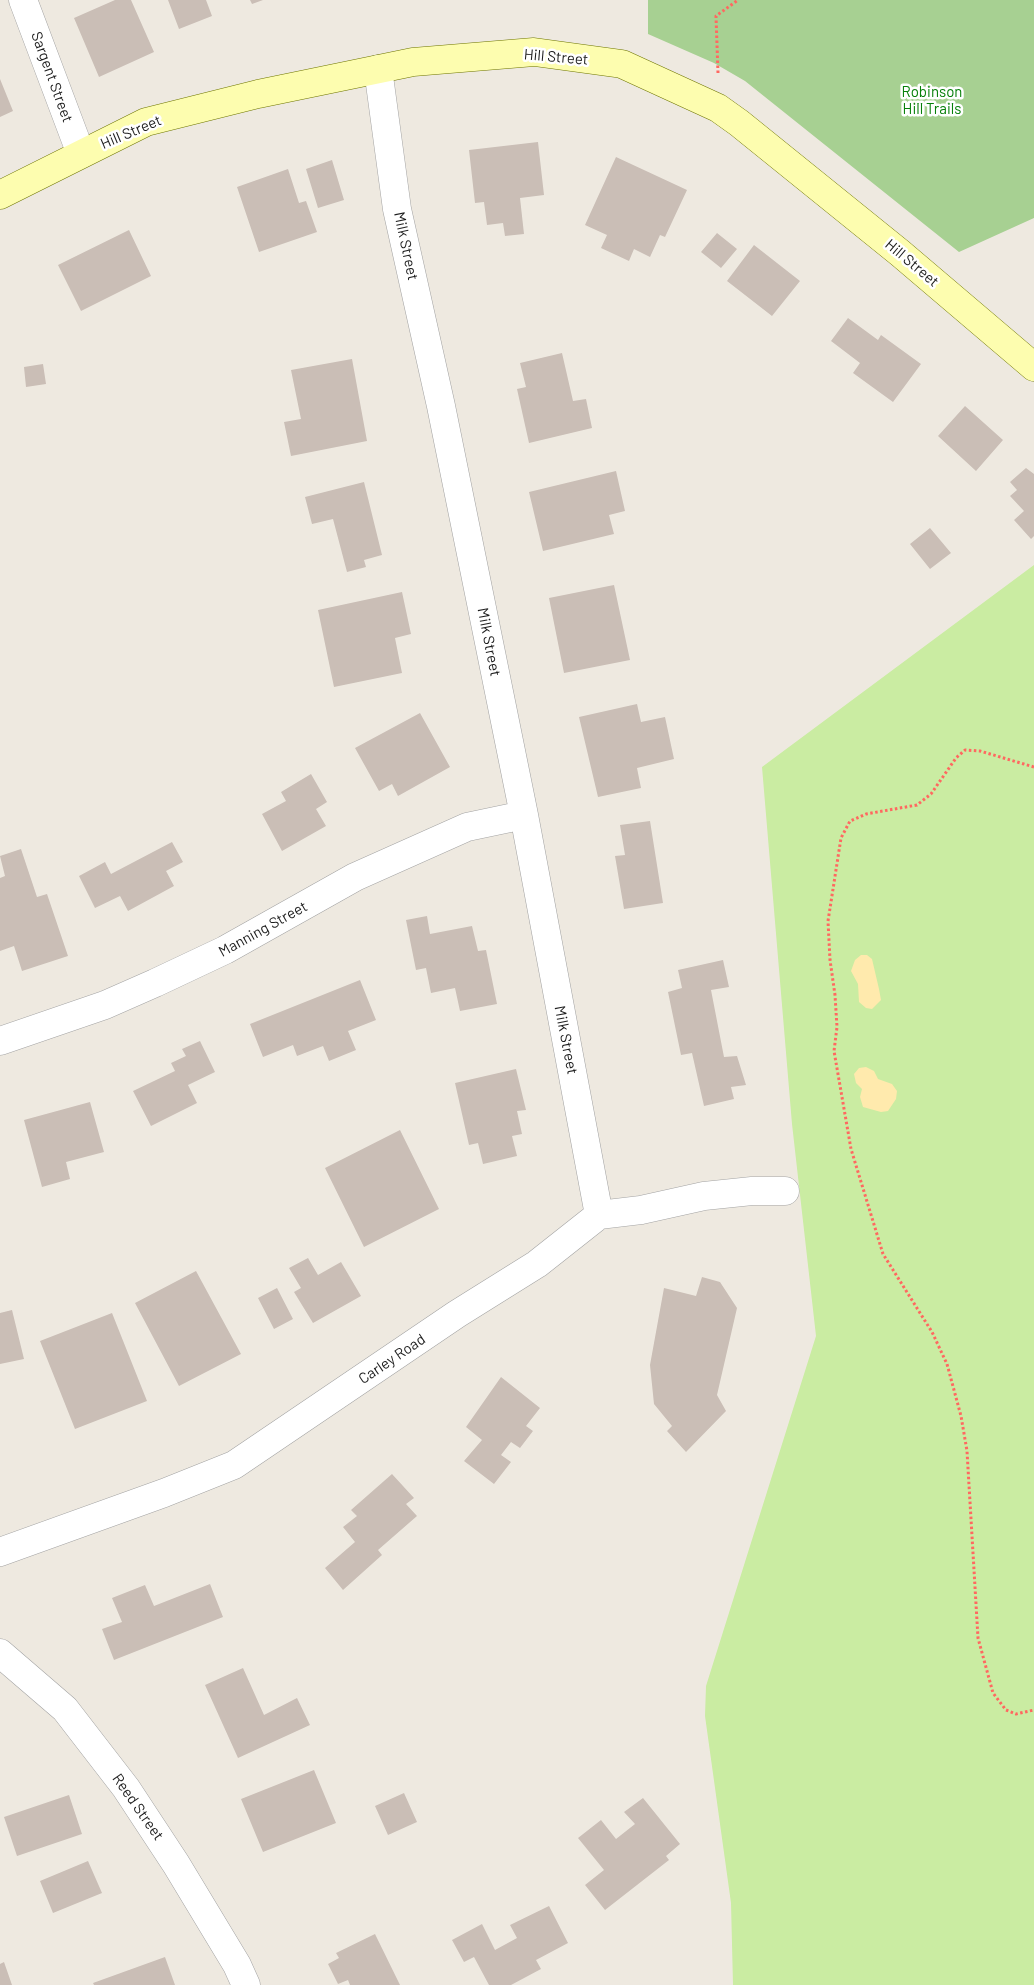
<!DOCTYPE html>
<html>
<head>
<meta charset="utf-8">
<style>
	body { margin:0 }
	canvas { display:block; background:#eee9e0 }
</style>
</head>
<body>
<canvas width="1034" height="1985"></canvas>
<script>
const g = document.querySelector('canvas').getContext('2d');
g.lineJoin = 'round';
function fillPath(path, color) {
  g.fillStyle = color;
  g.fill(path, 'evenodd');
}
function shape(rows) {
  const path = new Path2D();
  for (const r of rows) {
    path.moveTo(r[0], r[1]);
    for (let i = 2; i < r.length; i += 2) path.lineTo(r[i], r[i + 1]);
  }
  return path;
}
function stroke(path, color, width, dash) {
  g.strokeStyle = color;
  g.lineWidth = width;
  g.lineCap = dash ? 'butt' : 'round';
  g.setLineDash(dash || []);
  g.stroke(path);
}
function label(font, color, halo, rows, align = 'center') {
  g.font = font + ' Barlow,sans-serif';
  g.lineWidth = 5;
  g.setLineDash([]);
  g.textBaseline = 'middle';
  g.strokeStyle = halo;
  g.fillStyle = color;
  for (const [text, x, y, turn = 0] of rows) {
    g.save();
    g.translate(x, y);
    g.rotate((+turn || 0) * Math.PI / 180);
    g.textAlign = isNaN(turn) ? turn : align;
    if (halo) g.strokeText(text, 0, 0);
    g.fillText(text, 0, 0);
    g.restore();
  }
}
const grass = shape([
	[1034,565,1034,1985,733,1985,731,1903,705,1716,706,1686,816,1336,792,1124,762,767]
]);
const forest = shape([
	[648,0,1034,0,1034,218,959,252,745,81,714,63,648,34]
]);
const sand = shape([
	[861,955,867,955,872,959,879,989,881,1000,872,1009,866,1008,859,1002,858,984,851,971,855,960],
	[866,1067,874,1071,878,1079,892,1084,897,1091,896,1099,888,1111,881,1112,863,1107,860,1097,862,1089,856,1083,854,1074,859,1068]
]);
const building = shape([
	[115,0,131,0,154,52,99,77,74,18],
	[168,0,206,0,212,16,179,29],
	[250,0,263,0,252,4],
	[0,79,13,111,0,117],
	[538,142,544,195,520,198,524,234,505,236,503,223,487,225,484,202,475,203,469,150],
	[616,157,687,190,665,237,660,235,650,257,634,249,629,261,601,248,607,235,585,225],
	[332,160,344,200,318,208,306,169],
	[288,169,299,203,306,201,317,232,259,252,237,187],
	[129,230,151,276,81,311,58,265],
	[717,233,737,249,721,268,701,252],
	[754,245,800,281,772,316,727,281],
	[848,318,878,340,881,335,921,364,893,402,853,373,860,363,831,341],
	[562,353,573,401,586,399,592,428,529,443,517,389,526,387,520,363],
	[352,359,367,441,291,456,284,422,301,419,291,370],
	[43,364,46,384,26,387,24,367],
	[965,406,1003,440,976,471,938,436],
	[1026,468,1034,474,1034,536,1031,539,1014,520,1024,511,1010,496,1017,490,1010,482],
	[616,471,625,511,609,515,614,534,543,551,529,492],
	[364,482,382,555,364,560,366,567,347,572,333,519,312,524,305,497],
	[930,528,951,553,930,569,910,544],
	[614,585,630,660,564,673,549,598],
	[402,592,411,634,395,638,402,673,334,687,318,610],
	[637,704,641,722,665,717,674,759,637,768,641,788,598,797,579,717],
	[420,713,450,767,398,796,392,784,379,791,355,748],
	[311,774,327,802,316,809,326,826,282,851,262,814,286,801,281,792],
	[650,821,663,903,624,909,615,856,625,855,620,825],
	[172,842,183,862,166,871,174,886,128,911,120,896,95,908,79,876,105,862,111,874],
	[21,849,37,897,47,894,68,956,22,971,14,946,0,951,0,878,5,876,0,856],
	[427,916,430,934,472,926,478,951,486,950,497,1004,460,1011,455,988,431,993,426,968,416,970,406,920],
	[723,960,729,987,711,990,724,1057,737,1056,746,1085,731,1087,734,1099,704,1106,692,1053,681,1055,668,992,682,988,678,970],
	[360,980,376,1020,348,1031,356,1050,329,1061,323,1046,297,1056,293,1045,263,1057,250,1024],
	[200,1041,215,1072,188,1085,197,1103,151,1126,133,1091,175,1071,171,1063,186,1056,182,1049],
	[516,1069,526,1110,517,1111,522,1134,512,1136,517,1156,483,1164,478,1143,469,1145,455,1083],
	[90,1102,104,1152,66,1162,70,1179,42,1187,24,1120],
	[400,1130,439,1209,364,1247,325,1168],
	[308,1258,318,1275,341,1262,361,1296,313,1323,294,1292,301,1288,289,1268],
	[196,1271,241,1354,179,1386,135,1303],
	[702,1277,720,1282,737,1308,717,1395,726,1411,686,1452,667,1431,672,1426,654,1404,650,1365,664,1288,696,1296],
	[277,1288,293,1319,274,1329,258,1298],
	[12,1310,24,1359,0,1364,0,1313],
	[112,1313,147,1401,75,1429,40,1341],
	[501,1377,540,1408,526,1426,533,1431,520,1448,511,1442,501,1455,511,1462,494,1484,464,1461,482,1440,466,1427],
	[392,1474,414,1498,406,1504,417,1516,378,1550,382,1555,343,1590,325,1568,355,1542,343,1527,357,1516,351,1510],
	[210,1584,223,1617,114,1660,102,1629,122,1622,112,1598,145,1585,154,1606],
	[243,1668,264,1715,297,1698,310,1725,238,1758,205,1685],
	[314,1770,336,1823,263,1852,241,1799],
	[404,1793,417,1822,388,1835,375,1806],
	[69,1795,82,1834,17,1856,4,1817],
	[643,1798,680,1844,666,1856,669,1860,605,1910,585,1885,604,1870,578,1838,601,1820,616,1839,635,1824,624,1812],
	[88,1861,102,1893,53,1913,40,1881],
	[549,1906,568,1943,536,1960,541,1969,511,1985,489,1985,474,1957,464,1962,452,1940,482,1924,495,1950,517,1938,510,1925],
	[375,1934,400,1985,350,1985,348,1980,338,1984,328,1964,339,1958,336,1953],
	[165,1957,175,1985,94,1985,93,1983],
	[4,1962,12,1985,0,1985,0,1964]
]);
const path = shape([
	[718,73,716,16,738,0],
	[1034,767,980,751,965,750,956,758,931,794,917,805,866,814,850,821,841,838,828,921,830,960,835,995,837,1027,834,1051,851,1149,883,1254,932,1332,947,1364,961,1416,967,1451,978,1638,993,1693,1006,1710,1016,1714,1034,1710]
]);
const street = shape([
	[23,0,81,154],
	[378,69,397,209,441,406,524,815,599,1215],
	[0,1041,105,1005,155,983,225,950,355,877,467,827,524,815],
	[0,1552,164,1493,234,1465,457,1314,537,1264,599,1215,641,1210,704,1196,752,1191,785,1191],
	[0,1653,65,1709,126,1788,176,1864,237,1965,246,1985]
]);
const secondary = shape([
	[0,195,146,122,258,94,413,62,534,52,622,64,718,108,739,123,900,253,1034,367]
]);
const streetNames = [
	["Hill Street",556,57,5],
	["Sargent Street",52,77,70],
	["Hill Street",131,132,-23],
	["Milk Street",406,246,78],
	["Hill Street",912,263,40],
	["Milk Street",489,642,79],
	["Manning Street",263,929,-29],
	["Milk Street",566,1040,79],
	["Carley Road",392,1359,-34],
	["Reed Street",138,1807,55]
];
const parkNames = [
	["Robinson",932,92],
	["Hill Trails",932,109]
];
fillPath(grass, '#caeca2');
fillPath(forest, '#a7d092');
fillPath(sand, '#ffeaad');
fillPath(building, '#cabeb6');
stroke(street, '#a3a3a3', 29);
stroke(secondary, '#6e7500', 29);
stroke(path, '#ff6860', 3, [2.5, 2.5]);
stroke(street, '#fff', 28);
stroke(secondary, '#fdfdaf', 28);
label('15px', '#1c1c1c', '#fff', streetNames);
label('15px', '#057f08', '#fff', parkNames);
</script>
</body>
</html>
